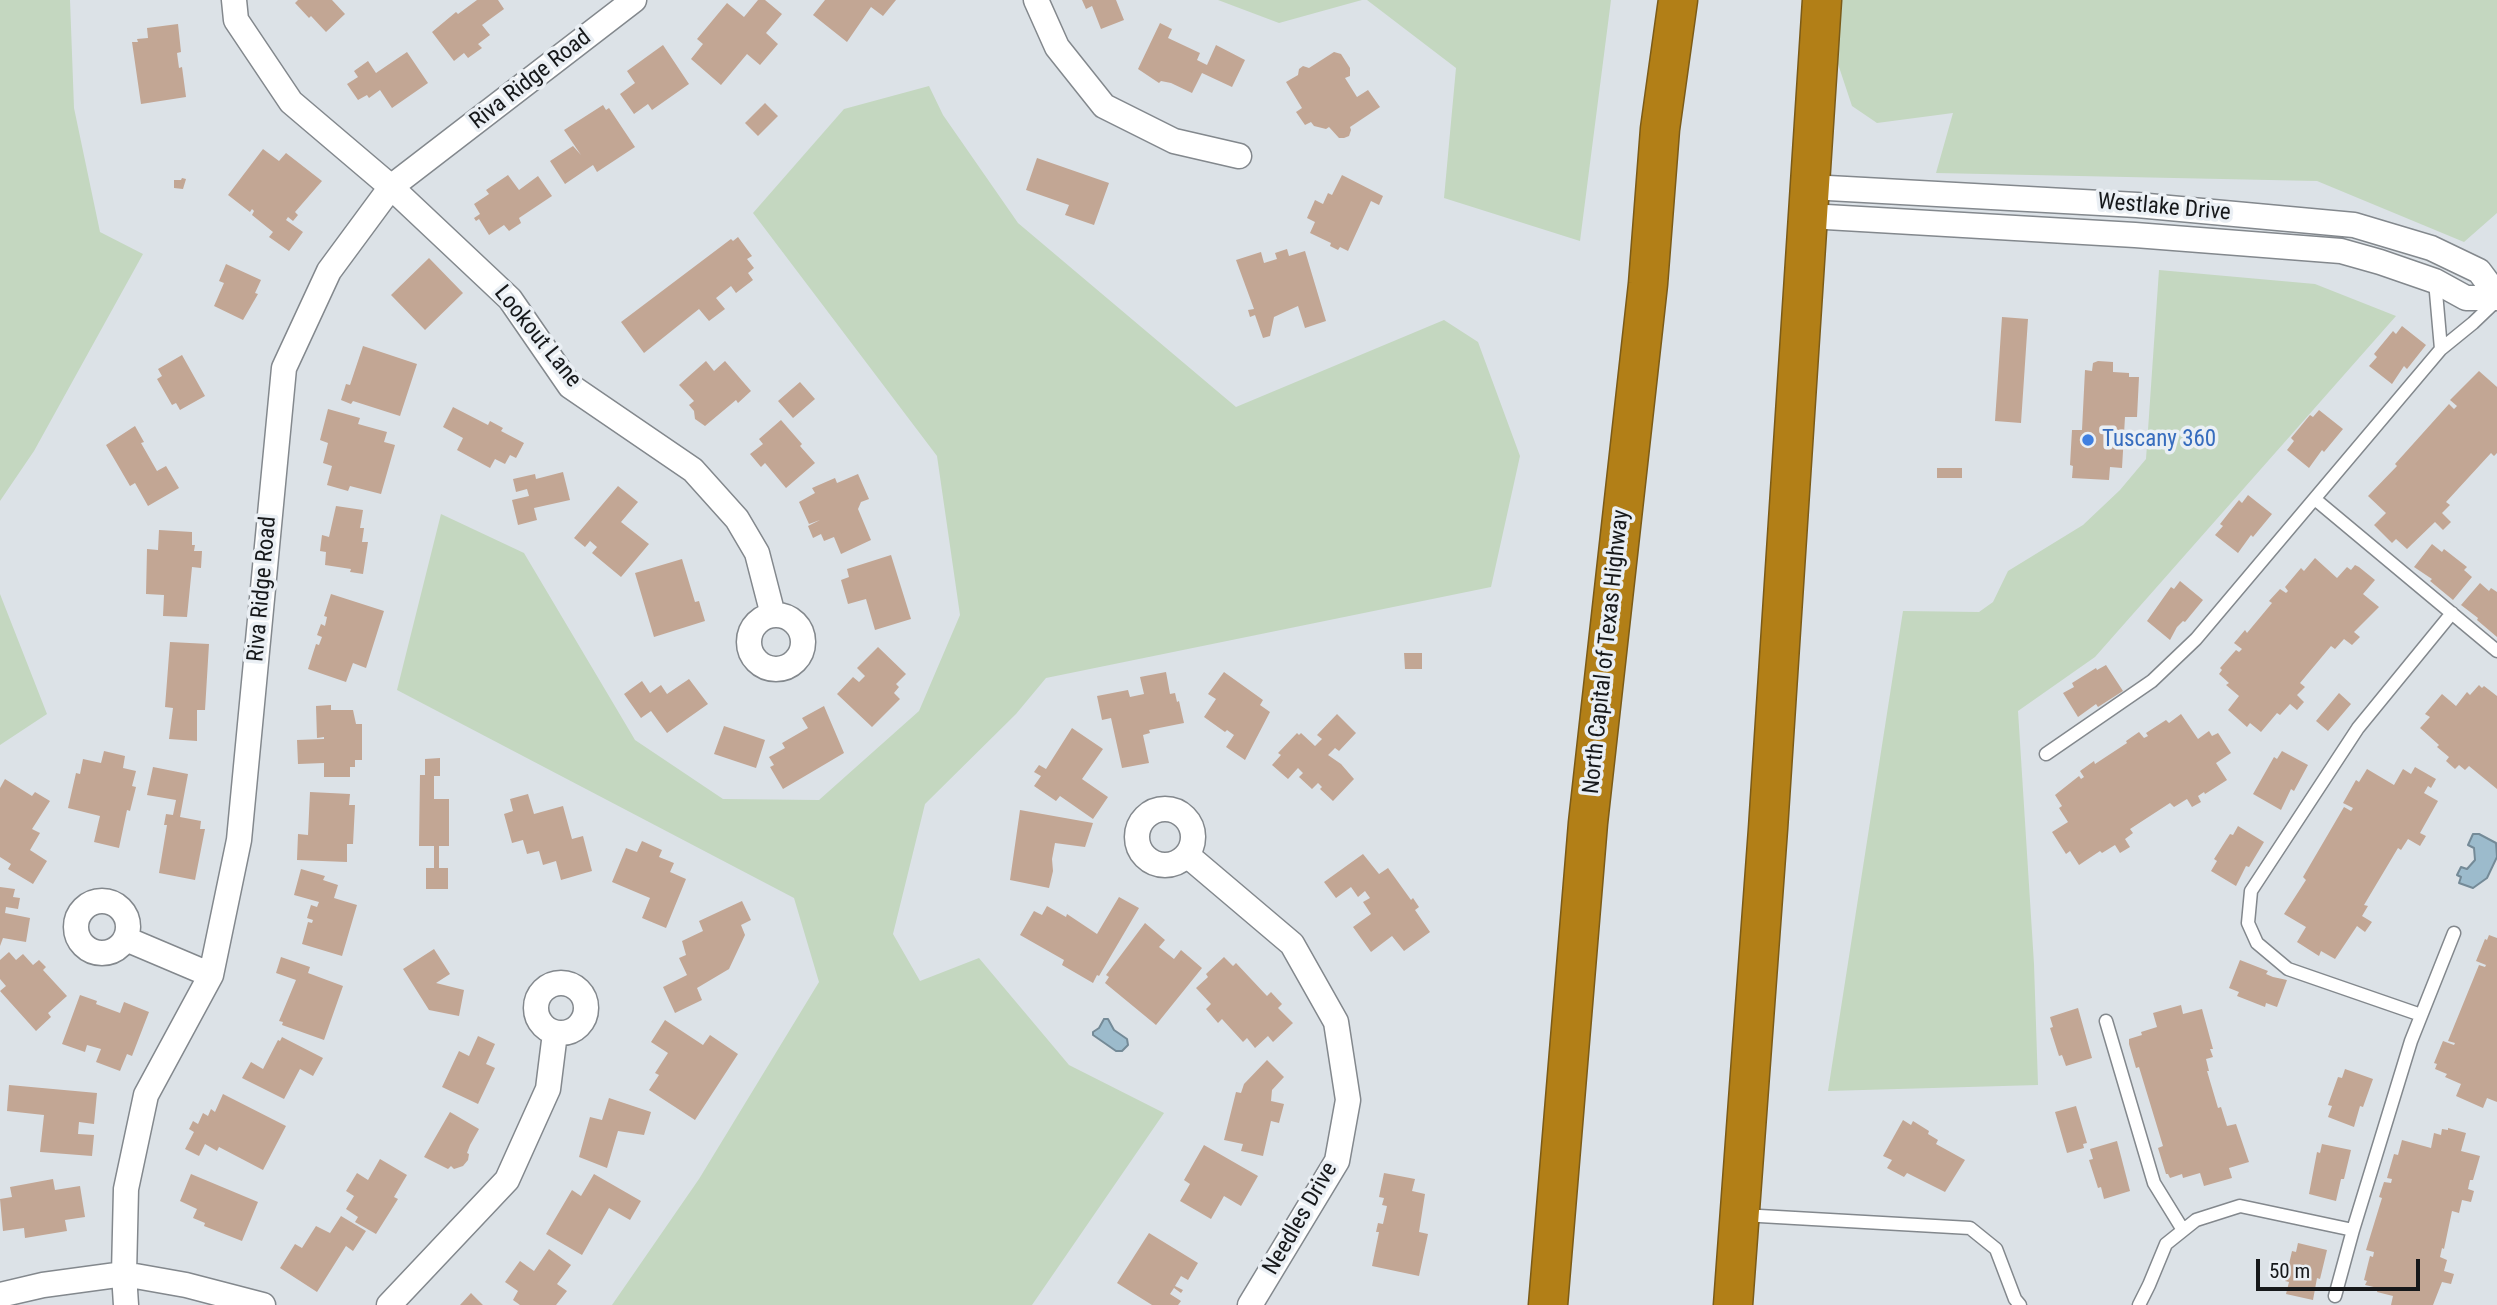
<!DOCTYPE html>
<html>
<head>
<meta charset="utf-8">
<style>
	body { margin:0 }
	#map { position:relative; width:2497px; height:1305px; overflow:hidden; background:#dce2e7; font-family:"Roboto Condensed",sans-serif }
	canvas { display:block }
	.scale { position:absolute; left:2256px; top:1259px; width:164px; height:32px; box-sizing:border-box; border:4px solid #16181a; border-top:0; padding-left:9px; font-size:21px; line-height:24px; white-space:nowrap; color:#16181a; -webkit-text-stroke:5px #eaeff4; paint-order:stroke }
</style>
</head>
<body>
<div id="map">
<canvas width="2497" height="1305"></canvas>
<div class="scale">50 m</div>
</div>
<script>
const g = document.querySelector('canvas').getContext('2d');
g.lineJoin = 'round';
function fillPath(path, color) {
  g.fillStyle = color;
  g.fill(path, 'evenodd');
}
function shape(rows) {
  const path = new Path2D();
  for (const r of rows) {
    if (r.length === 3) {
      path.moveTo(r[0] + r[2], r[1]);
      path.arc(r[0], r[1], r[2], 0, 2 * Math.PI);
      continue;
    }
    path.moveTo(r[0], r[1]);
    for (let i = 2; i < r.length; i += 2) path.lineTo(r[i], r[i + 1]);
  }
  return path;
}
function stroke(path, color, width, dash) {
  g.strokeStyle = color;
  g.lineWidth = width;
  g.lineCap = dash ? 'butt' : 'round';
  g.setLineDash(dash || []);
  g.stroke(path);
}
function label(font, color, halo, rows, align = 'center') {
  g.font = font + ' "Roboto Condensed",sans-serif';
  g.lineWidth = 7;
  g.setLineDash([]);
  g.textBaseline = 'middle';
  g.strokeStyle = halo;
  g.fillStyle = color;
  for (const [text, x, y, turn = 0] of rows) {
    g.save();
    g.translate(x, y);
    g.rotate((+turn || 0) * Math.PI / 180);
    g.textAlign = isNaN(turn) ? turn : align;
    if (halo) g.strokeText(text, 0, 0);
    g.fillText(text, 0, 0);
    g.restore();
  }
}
const green = shape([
	[0,0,70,0,74,108,100,232,143,254,34,451,0,501],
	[1218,0,1362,0,1279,23],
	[1367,0,1611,0,1580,241,1444,198,1456,68],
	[1829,0,2497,0,2497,213,2464,242,2317,181,1936,173,1953,113,1877,123,1852,106,1827,31],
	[929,86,943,115,1018,223,1236,407,1444,320,1478,342,1520,456,1491,587,1046,678,1016,714,925,804,893,934,920,981,979,958,1069,1065,1164,1113,1032,1305,612,1305,699,1179,819,982,794,898,397,690,441,514,524,553,635,740,723,799,819,800,919,711,960,615,937,456,753,213,844,109],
	[2159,270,2315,284,2396,316,2095,657,2018,711,2034,964,2038,1085,1828,1091,1903,611,1979,612,1993,602,2008,571,2083,525,2120,490,2146,459],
	[0,594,47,714,0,745]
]);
const water = shape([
	[2473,834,2479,834,2496,843,2497,857,2487,878,2473,888,2459,883,2461,877,2457,875,2461,867,2467,869,2475,860,2474,848,2468,845,2473,834],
	[1104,1019,1108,1019,1114,1030,1127,1039,1128,1045,1122,1051,1116,1051,1093,1035,1093,1032,1099,1028,1104,1019]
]);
const building = shape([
	[298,0,332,0,345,14,326,32,311,16,309,18,295,3],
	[477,0,498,0,504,9,482,25,490,35,478,44,482,48,468,58,464,53,454,61,432,32,456,12,458,14],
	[758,0,765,0,782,14,766,33,778,44,760,65,747,54,721,85,691,59,703,44,697,39,727,3,744,17],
	[825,0,896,0,883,16,871,7,847,42,813,15],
	[1082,0,1116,0,1124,20,1101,29,1092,6,1086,9],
	[1160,23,1172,29,1168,38,1200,53,1197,60,1207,65,1216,45,1245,60,1232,87,1202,73,1192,93,1171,83,1161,81,1159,83,1138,69],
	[178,24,181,52,177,53,179,68,182,67,186,97,141,104,132,42,138,42,137,39,148,38,147,28],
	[663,45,689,84,652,110,648,104,634,114,620,94,635,83,627,71],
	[407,52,428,83,392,108,380,90,369,98,367,95,358,100,347,84,358,77,354,71,368,61,376,73],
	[1334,52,1341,54,1350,68,1350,76,1345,78,1357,97,1368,90,1380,107,1350,127,1351,130,1349,136,1344,138,1339,138,1329,127,1326,129,1314,126,1311,122,1305,125,1296,112,1302,108,1286,82,1298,75,1299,69,1303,66,1309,68],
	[765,103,778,116,758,136,745,123],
	[603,105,606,110,609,108,635,147,597,172,593,165,565,184,550,161,573,146,581,155,564,130],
	[263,149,279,161,286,153,322,181,295,212,298,215,293,221,288,217,286,220,303,232,289,251,269,237,273,232,252,215,254,211,252,209,250,212,228,195],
	[1037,158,1109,183,1094,225,1065,215,1069,205,1026,190],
	[508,175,519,190,538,176,552,196,519,218,521,223,509,231,504,225,489,235,479,219,476,221,474,218,480,214,474,204,489,194,486,190],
	[1342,175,1383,196,1379,205,1371,201,1348,251,1340,247,1338,250,1330,246,1331,243,1310,233,1315,222,1307,218,1315,200,1323,204,1328,193,1332,195],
	[182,178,186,179,183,189,174,188,174,180,181,180],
	[738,237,752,256,747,259,754,268,748,273,753,280,736,293,731,286,716,298,725,309,709,321,699,309,644,353,621,322,731,239,733,241],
	[1287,249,1289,256,1305,251,1326,321,1305,328,1298,306,1274,317,1270,336,1263,338,1255,315,1250,317,1248,310,1254,309,1236,260,1261,252,1264,263,1277,259,1275,253],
	[429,258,463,293,425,330,391,295],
	[226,264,261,280,255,293,258,294,243,320,214,306,224,283,219,281],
	[2002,317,2028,319,2021,423,1995,421],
	[2402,326,2426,345,2407,369,2404,366,2392,384,2369,366,2377,357,2374,354,2393,331,2396,334],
	[363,346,417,364,400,416,353,401,351,404,341,400,346,384,350,385],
	[182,355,205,396,180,410,176,403,172,405,157,379,162,376,158,369],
	[706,361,714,371,725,361,751,391,738,403,736,400,705,426,695,419,694,411,689,405,694,401,679,385],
	[2098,361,2113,362,2113,372,2129,373,2129,377,2139,377,2137,417,2125,417,2122,468,2110,467,2109,480,2072,478,2073,466,2070,465,2072,430,2082,430,2085,370,2092,371,2093,363],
	[2479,371,2497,387,2497,453,2494,456,2491,453,2446,502,2450,505,2442,513,2451,522,2443,530,2435,522,2407,549,2396,539,2392,543,2374,525,2386,513,2368,496,2397,466,2395,464,2449,404,2454,409,2457,406,2450,400],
	[800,382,815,399,793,418,778,401],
	[453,407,488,425,490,421,503,428,501,431,524,443,516,458,510,455,505,464,495,459,490,468,457,450,463,438,443,427],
	[328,409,360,418,358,424,387,432,384,442,395,445,381,494,350,486,348,491,327,485,332,466,323,463,328,443,320,440],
	[2319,410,2343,429,2324,452,2322,450,2309,468,2287,450,2294,441,2291,438,2310,415,2313,417],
	[781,420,802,444,800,446,815,463,786,488,765,463,761,467,750,454,763,444,759,439],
	[135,426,144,442,141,443,157,471,166,466,179,488,148,506,135,483,130,486,106,445],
	[1937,468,1962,468,1962,478,1937,478],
	[563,472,570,500,534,508,537,520,518,525,512,500,529,496,527,489,516,492,513,479,535,474,536,479],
	[858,474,869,499,861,502,858,509,871,540,841,554,834,537,824,541,821,534,813,538,808,526,820,520,809,524,799,502,815,493,812,488,835,478,837,483],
	[618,486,638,502,621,522,649,544,621,577,592,553,597,547,590,541,585,547,574,538],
	[2248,495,2272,514,2253,537,2251,535,2238,553,2215,535,2223,526,2220,524,2239,500,2242,503],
	[336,506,363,510,360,528,364,528,362,542,368,542,363,574,350,572,351,569,325,565,326,552,320,551,322,535,329,537],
	[159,530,192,532,192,545,195,545,194,551,202,551,201,568,192,567,187,617,163,616,164,595,146,594,147,549,158,550],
	[2432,544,2442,552,2444,549,2467,567,2464,570,2472,577,2453,600,2430,581,2432,579,2414,567],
	[891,555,911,619,875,630,866,599,848,604,841,580,849,577,847,569],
	[2315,558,2337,578,2347,567,2351,570,2355,565,2359,567,2375,580,2363,594,2379,607,2354,632,2360,637,2352,645,2344,639,2335,649,2331,646,2300,683,2305,687,2297,695,2304,702,2297,710,2290,704,2280,715,2277,713,2261,732,2250,723,2247,727,2228,710,2239,696,2226,685,2229,683,2219,674,2222,670,2220,668,2236,650,2239,652,2242,649,2234,643,2245,630,2247,633,2272,603,2269,601,2280,589,2286,593,2288,591,2285,587,2301,568,2304,571],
	[682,559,695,602,699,601,705,621,654,637,635,573],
	[2180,581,2203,600,2185,622,2183,621,2177,627,2170,640,2147,621,2171,587,2174,589],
	[2480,583,2489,591,2491,588,2497,592,2497,637,2477,620,2478,618,2461,605],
	[331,594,384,611,366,668,353,663,346,682,308,669,316,644,319,645,322,637,317,635,321,624,325,626,327,617,324,616],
	[170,642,209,644,205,710,197,710,197,741,169,739,173,708,165,707],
	[878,647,906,674,896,684,899,687,894,693,900,699,872,727,837,694,853,677,859,682,865,676,857,668],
	[1404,653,1422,653,1422,669,1405,669],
	[2106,665,2123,691,2098,707,2096,704,2078,717,2063,693,2074,687,2072,683,2096,668,2097,670],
	[1166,672,1170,694,1175,693,1177,702,1179,701,1184,723,1149,730,1150,733,1143,735,1149,763,1122,768,1111,718,1102,720,1097,696,1128,690,1130,697,1144,694,1140,677],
	[1224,672,1263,700,1260,705,1270,712,1245,760,1226,747,1234,735,1227,730,1225,732,1204,717,1216,699,1208,694],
	[689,679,708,704,667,733,651,711,641,718,624,694,642,681,650,693,661,685,667,694],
	[2479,685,2482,688,2484,686,2497,696,2497,789,2469,766,2465,770,2459,765,2455,769,2446,761,2449,757,2437,747,2439,745,2420,728,2430,717,2425,714,2442,694,2456,706,2467,692,2470,695],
	[2339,693,2351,704,2328,731,2316,721],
	[331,705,331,710,353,710,356,724,362,724,362,760,355,760,355,767,350,767,350,777,324,777,324,763,298,764,297,740,324,739,324,737,317,738,316,706],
	[824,706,844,753,783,789,770,767,774,765,769,757,785,748,782,743,808,728,802,718],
	[1337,714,1356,733,1339,751,1335,748,1328,755,1341,764,1354,779,1333,801,1320,789,1322,787,1318,783,1312,789,1299,777,1303,773,1298,768,1288,779,1272,765,1281,755,1278,753,1297,733,1299,735,1301,733,1315,746,1322,739,1317,735],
	[2181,714,2198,739,2209,731,2212,736,2218,733,2231,753,2216,763,2227,780,2205,794,2204,792,2198,796,2201,802,2192,807,2187,799,2174,807,2170,803,2130,829,2133,833,2125,839,2130,847,2120,853,2115,845,2102,853,2100,851,2079,865,2070,851,2066,854,2052,832,2068,822,2059,808,2062,806,2055,795,2079,776,2081,779,2084,777,2080,771,2094,761,2095,764,2127,743,2126,741,2139,732,2144,738,2148,736,2146,733,2166,720,2169,723],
	[724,726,765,740,756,768,714,754],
	[1072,728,1103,749,1082,779,1108,797,1093,819,1060,796,1056,801,1034,786,1041,776,1034,772,1039,765,1046,769],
	[104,751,125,756,123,768,136,771,132,786,136,787,130,811,127,810,119,848,94,842,100,816,68,808,76,773,80,774,83,759,101,763],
	[2282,751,2308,765,2294,791,2291,789,2281,810,2253,794,2274,757,2277,759],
	[440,758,440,776,434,776,434,799,449,799,449,846,439,846,439,868,448,868,448,889,426,889,426,868,434,868,434,846,419,846,420,775,425,775,425,759],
	[153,767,188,774,180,817,201,821,200,829,205,829,195,880,159,873,167,825,164,825,166,814,173,815,176,800,147,795],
	[2415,767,2436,779,2431,788,2428,786,2424,793,2438,801,2420,833,2426,836,2420,846,2408,839,2401,850,2398,848,2364,905,2368,906,2362,916,2372,922,2365,932,2357,926,2335,959,2321,951,2319,956,2297,942,2306,927,2284,914,2306,880,2303,877,2344,807,2351,811,2353,808,2343,803,2356,780,2359,782,2367,769,2394,785,2403,769,2411,774],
	[5,779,32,796,35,792,50,801,32,829,40,833,30,850,47,861,33,884,8,869,11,864,0,857,0,788],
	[310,792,350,794,349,805,355,805,353,844,347,844,347,862,297,860,298,834,308,835],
	[528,794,534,814,563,806,572,839,583,836,592,871,561,880,556,861,543,865,539,851,527,854,523,840,512,843,504,814,513,811,510,799],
	[1020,810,1093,823,1085,847,1055,843,1052,859,1053,871,1049,888,1010,880],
	[2238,826,2264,842,2249,867,2246,866,2236,886,2211,871,2217,861,2214,859,2230,834,2233,835],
	[642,841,662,850,659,857,674,863,670,872,686,879,666,928,642,918,650,898,612,882,626,848,637,852],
	[1363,854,1379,874,1388,868,1411,900,1413,898,1419,907,1415,910,1430,932,1404,951,1392,936,1371,952,1353,927,1371,914,1363,902,1370,898,1365,891,1358,897,1351,887,1336,898,1324,882],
	[301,869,325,876,323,880,338,885,334,898,357,905,342,956,302,944,308,922,312,923,313,920,307,918,311,905,317,907,319,902,294,895],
	[0,887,15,889,13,897,20,898,18,909,6,907,5,913,30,918,26,942,3,938,0,946],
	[1119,897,1139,908,1099,976,1097,975,1093,983,1062,965,1064,960,1020,935,1034,911,1042,915,1047,906,1066,917,1067,914,1097,934],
	[742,901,751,920,741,925,745,935,729,969,697,988,702,1000,675,1013,663,987,687,975,679,958,686,955,682,941,703,931,699,921],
	[1145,923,1165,940,1159,947,1174,959,1181,950,1202,968,1156,1025,1105,983,1109,977,1106,975],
	[2489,935,2497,938,2497,1102,2487,1098,2483,1108,2456,1096,2461,1084,2445,1077,2447,1074,2435,1069,2437,1064,2434,1063,2443,1041,2454,1045,2455,1043,2448,1041,2479,965,2485,967,2486,965,2476,961,2485,939,2487,940],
	[434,949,450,974,436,983,464,990,459,1016,429,1010,403,969],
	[9,952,16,960,23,954,33,965,39,960,46,967,43,970,67,996,48,1013,51,1017,36,1031,0,991,6,986,0,979,0,960],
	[281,957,310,967,308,973,343,986,324,1040,282,1025,283,1022,279,1021,296,980,276,973],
	[1224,957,1233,966,1236,963,1267,996,1271,992,1282,1004,1278,1008,1293,1023,1273,1042,1268,1036,1255,1048,1247,1038,1243,1042,1222,1019,1218,1023,1206,1009,1211,1004,1196,988,1208,977,1206,974],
	[2240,960,2268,971,2266,974,2273,977,2287,980,2277,1007,2266,1003,2265,1007,2237,996,2239,992,2229,988],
	[80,995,97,1001,96,1004,120,1013,124,1002,149,1012,132,1056,127,1054,120,1071,96,1062,101,1049,87,1045,85,1052,62,1044],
	[2181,1005,2183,1014,2202,1009,2213,1049,2210,1049,2213,1057,2206,1059,2209,1071,2207,1071,2218,1108,2221,1107,2227,1126,2236,1124,2249,1162,2229,1168,2232,1178,2204,1186,2200,1173,2183,1178,2182,1174,2170,1178,2168,1174,2166,1174,2158,1148,2163,1146,2139,1067,2136,1068,2129,1044,2129,1039,2142,1035,2141,1032,2157,1027,2153,1013],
	[2078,1008,2092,1058,2066,1066,2062,1055,2059,1056,2050,1028,2053,1027,2050,1017],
	[665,1020,703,1045,710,1035,738,1054,695,1120,649,1090,659,1075,655,1073,668,1053,651,1042],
	[478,1036,495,1044,486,1064,495,1068,478,1104,442,1087,459,1051,469,1056],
	[282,1037,323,1058,313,1076,300,1069,284,1099,242,1078,251,1062,263,1069,278,1040,280,1041],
	[1267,1060,1284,1077,1272,1090,1271,1101,1284,1104,1279,1123,1271,1121,1263,1156,1241,1151,1243,1144,1224,1140,1236,1092,1241,1093,1244,1084],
	[2345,1069,2373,1079,2363,1107,2360,1106,2354,1127,2328,1117,2332,1106,2328,1105,2338,1077,2342,1078],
	[9,1085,97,1093,94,1124,79,1122,78,1134,94,1135,92,1156,40,1152,44,1115,7,1111],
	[223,1094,286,1126,263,1170,219,1147,217,1151,205,1144,199,1156,185,1149,194,1132,189,1129,193,1121,198,1124,203,1113,208,1116,211,1109,215,1112],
	[609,1098,651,1112,644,1135,618,1131,607,1168,579,1157,590,1117,602,1120],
	[2076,1106,2087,1143,2083,1144,2084,1148,2067,1153,2055,1112],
	[450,1112,479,1129,470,1145,467,1153,469,1154,468,1160,463,1166,454,1169,451,1166,448,1169,424,1157],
	[1903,1120,1911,1125,1913,1121,1929,1131,1928,1134,1938,1140,1936,1144,1965,1160,1945,1192,1907,1173,1904,1177,1887,1168,1892,1160,1883,1156],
	[2448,1128,2466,1133,2461,1151,2480,1156,2473,1180,2470,1180,2468,1189,2474,1191,2471,1202,2462,1200,2459,1213,2452,1211,2444,1249,2442,1248,2440,1257,2447,1260,2444,1271,2454,1274,2451,1284,2442,1282,2433,1305,2391,1305,2393,1296,2377,1292,2378,1288,2365,1285,2367,1281,2364,1280,2370,1256,2373,1257,2374,1252,2366,1250,2382,1198,2379,1197,2384,1182,2391,1183,2392,1179,2387,1178,2394,1154,2398,1155,2402,1140,2431,1148,2434,1133,2441,1135,2442,1129,2448,1130],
	[2117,1141,2130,1191,2104,1199,2101,1187,2098,1188,2089,1160,2093,1159,2090,1149],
	[2322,1144,2351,1150,2344,1179,2341,1179,2336,1201,2309,1194,2317,1152,2320,1153],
	[1204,1145,1258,1176,1241,1206,1224,1196,1211,1219,1180,1201,1190,1184,1184,1180],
	[380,1159,407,1175,394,1197,398,1199,376,1234,355,1222,358,1217,346,1209,354,1196,346,1191,357,1173,368,1180],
	[1384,1173,1415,1179,1412,1191,1425,1194,1419,1232,1428,1234,1419,1276,1372,1266,1379,1232,1376,1232,1378,1223,1383,1224,1387,1206,1382,1205,1384,1198,1379,1197],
	[191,1174,258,1202,242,1241,204,1226,205,1223,193,1218,197,1209,180,1201],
	[594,1174,641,1201,630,1220,609,1208,582,1255,546,1234,572,1190,581,1196],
	[53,1179,55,1190,80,1186,85,1217,65,1220,67,1231,25,1238,24,1228,3,1231,0,1199,12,1197,10,1187],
	[341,1216,366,1231,353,1251,346,1246,317,1292,280,1268,295,1244,302,1248,316,1226,330,1233],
	[1149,1233,1198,1263,1188,1280,1181,1276,1175,1286,1183,1290,1181,1293,1174,1288,1170,1294,1181,1301,1178,1305,1152,1305,1117,1283],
	[2298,1243,2327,1250,2320,1279,2317,1278,2313,1300,2286,1294,2289,1282,2285,1281,2292,1251,2296,1252],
	[549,1249,571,1265,557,1284,567,1291,556,1305,520,1305,513,1300,518,1291,505,1282,520,1261,534,1271],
	[471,1293,483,1305,460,1305]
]);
const lane = shape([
	[2435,281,2441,349],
	[2316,500,2497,651],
	[2046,754,2152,681,2196,639,2441,349,2473,323,2497,300],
	[2421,1015,2288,969,2257,943,2248,923,2251,891,2358,728,2452,613],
	[2106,1021,2154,1183,2183,1230],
	[1742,1215,1970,1228,1996,1249,2015,1299,2020,1305],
	[2335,1296,2353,1230,2411,1041,2454,933],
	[2139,1305,2149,1285,2166,1244,2196,1220,2240,1206,2353,1230]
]);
const street = shape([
	[234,0,236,20,291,102,391,187,510,299,570,386,693,470,737,519,757,553,773,615],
	[1036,0,1057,47,1104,106,1174,141,1239,156],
	[1810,187,2137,205,2354,225,2431,248,2479,271,2497,295],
	[1809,216,2135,235,2341,251,2380,262,2435,281,2466,298,2497,298],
	[776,642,27],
	[1165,837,28],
	[1187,855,1292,944,1336,1022,1348,1100,1337,1161,1250,1305],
	[102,927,26],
	[126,939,211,975],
	[561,1008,25],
	[0,1295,43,1285,124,1274,186,1285,263,1305],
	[126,1305,124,1274,126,1189,146,1095,211,975,239,840,284,368,329,271,391,187,634,0],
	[389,1305,507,1180,548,1089,555,1033]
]);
const highway = shape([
	[1548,1305,1588,823,1648,284,1660,129,1678,0],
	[1733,1305,1768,829,1822,0]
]);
const markers = [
	[2088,440,7,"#3f7fe0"]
];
const streetNames = [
	["Riva Ridge Road",531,80,-38],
	["Westlake Drive",2164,208,5],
	["Lookout Lane",537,337,51],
	["Riva Ridge Road",263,589,-85],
	["North Capital of Texas Highway",1607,652,-84],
	["Needles Drive",1301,1219,-60]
];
const shopNames = [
	["Tuscany 360",2102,440]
];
fillPath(green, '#c4d7c0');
fillPath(water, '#9cbbcc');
stroke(water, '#748a97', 2);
fillPath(building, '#c2a694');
stroke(lane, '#83888d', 15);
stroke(street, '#83888d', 27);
stroke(highway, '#7b5b18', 41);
stroke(lane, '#fff', 12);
stroke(street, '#fff', 24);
stroke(highway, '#b27f17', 38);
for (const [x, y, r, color] of markers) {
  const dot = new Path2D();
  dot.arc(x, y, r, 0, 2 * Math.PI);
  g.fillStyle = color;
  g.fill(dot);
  stroke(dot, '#eaeff4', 2.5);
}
label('23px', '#16181a', '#eaeff4', streetNames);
label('23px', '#366cbe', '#eaeff4', shopNames, 'left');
</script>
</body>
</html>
